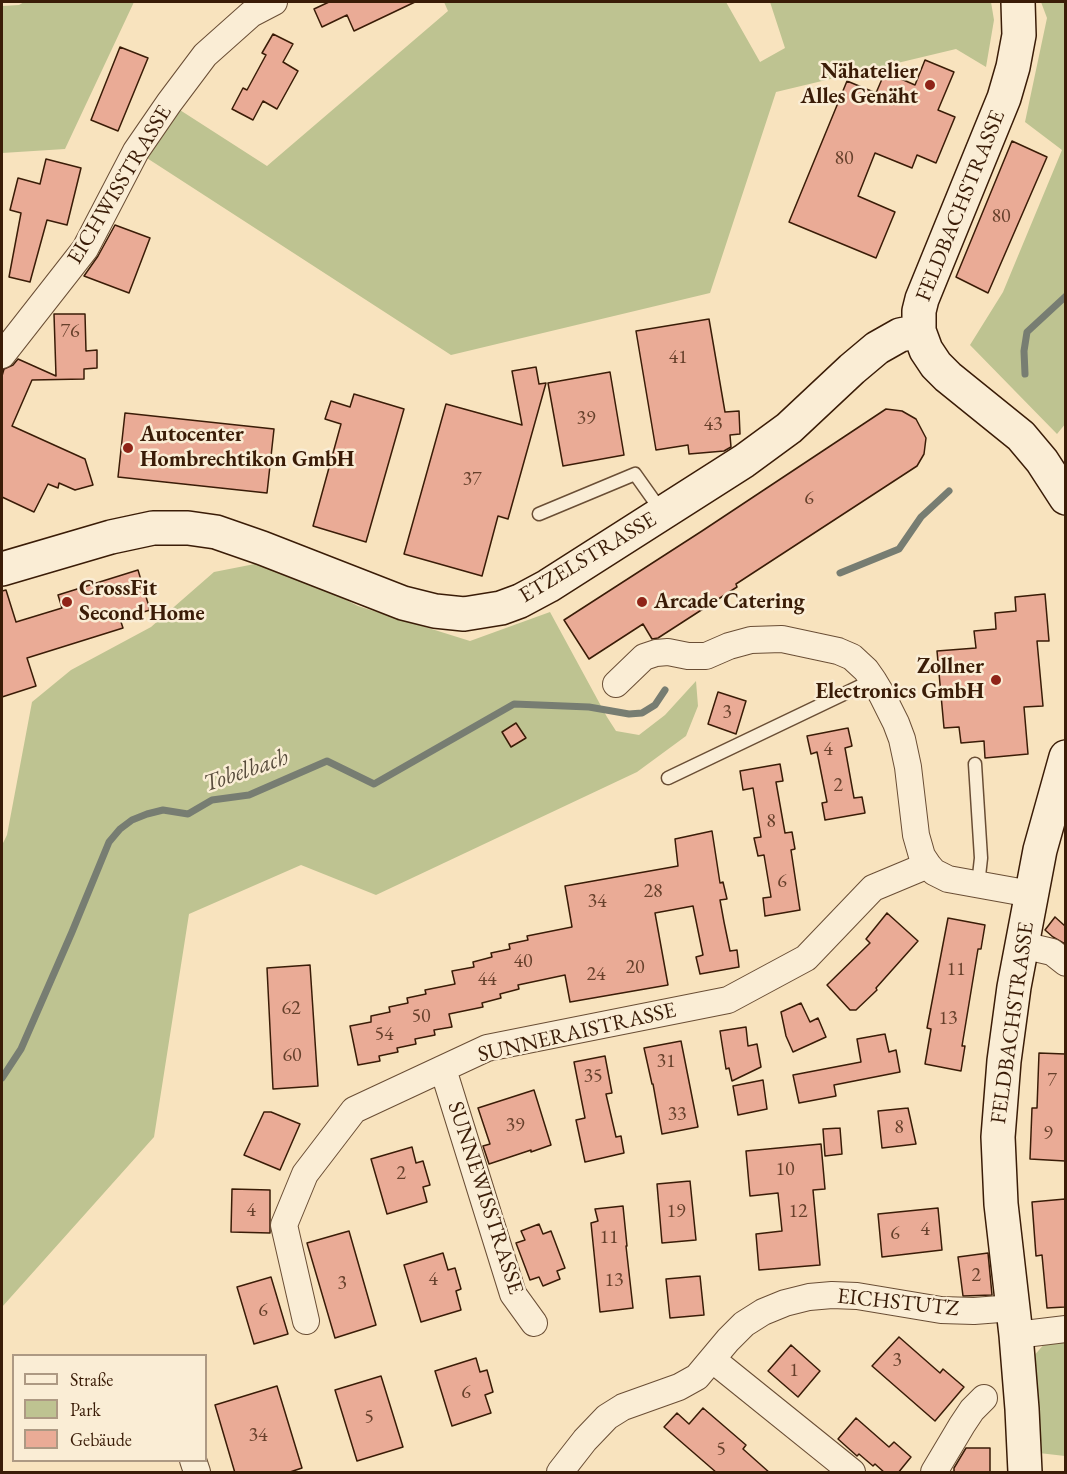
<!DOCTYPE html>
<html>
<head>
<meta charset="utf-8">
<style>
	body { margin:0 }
	#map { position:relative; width:1067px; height:1474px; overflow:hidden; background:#f8e3be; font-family:"EB Garamond",serif }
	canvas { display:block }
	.frame { position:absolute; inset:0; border:3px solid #3a1c07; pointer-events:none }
	.legend { position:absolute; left:12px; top:1354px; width:195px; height:108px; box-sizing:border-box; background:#faedd5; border:2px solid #ad9983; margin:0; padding:8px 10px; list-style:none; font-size:18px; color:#3a1c07 }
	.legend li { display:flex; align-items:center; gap:12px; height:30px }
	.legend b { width:30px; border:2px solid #ad9983 }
</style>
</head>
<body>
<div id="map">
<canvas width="1067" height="1474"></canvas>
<div class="frame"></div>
<ul class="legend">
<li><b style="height:8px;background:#faedd5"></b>Straße</li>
<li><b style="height:16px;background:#bec391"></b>Park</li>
<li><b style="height:16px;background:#eaab96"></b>Gebäude</li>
</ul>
</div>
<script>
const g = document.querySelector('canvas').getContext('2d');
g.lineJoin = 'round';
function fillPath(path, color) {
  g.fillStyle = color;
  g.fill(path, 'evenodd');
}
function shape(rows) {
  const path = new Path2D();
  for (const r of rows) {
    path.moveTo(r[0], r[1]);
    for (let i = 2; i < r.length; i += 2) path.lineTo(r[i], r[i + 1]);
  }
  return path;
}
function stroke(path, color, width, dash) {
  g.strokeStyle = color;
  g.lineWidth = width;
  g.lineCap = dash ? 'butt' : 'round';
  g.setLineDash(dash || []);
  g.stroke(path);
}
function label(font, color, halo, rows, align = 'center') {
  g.font = font + ' "EB Garamond",serif';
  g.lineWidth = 5;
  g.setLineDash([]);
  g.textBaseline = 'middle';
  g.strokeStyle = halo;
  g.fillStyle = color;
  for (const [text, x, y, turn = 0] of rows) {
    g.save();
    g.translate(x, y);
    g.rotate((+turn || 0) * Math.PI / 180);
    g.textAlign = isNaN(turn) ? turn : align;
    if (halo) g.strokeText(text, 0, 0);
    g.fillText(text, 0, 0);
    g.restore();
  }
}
const green = shape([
	[24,2,134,2,65,149,2,153,2,6,19,5],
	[444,2,726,2,760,62,785,48,770,2,991,2,994,20,986,67,956,49,776,92,710,293,451,355,136,151,169,103,267,166,448,11],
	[1041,2,1066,2,1066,423,1057,434,970,345,1003,292,1062,150,1025,122,1047,18],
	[270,561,358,606,470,641,550,612,607,717,616,731,639,735,665,715,696,681,698,706,686,736,637,772,376,895,301,865,189,914,154,1137,2,1307,2,845,7,835,32,702,71,670,151,627,214,572],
	[1065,1340,1065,1456,1039,1453,1032,1358,1046,1342]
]);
const stream = shape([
	[1025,374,1024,351,1027,332,1066,296],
	[840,573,899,549,921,517,949,491],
	[2,1078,21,1049,72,932,109,842,120,829,132,820,147,814,163,810,188,814,212,800,249,795,327,761,374,784,514,704,589,707,629,714,642,713,655,705,665,690]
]);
const building = shape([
	[329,2,415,2,354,31,347,15,322,27,314,9,329,2],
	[273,34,293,44,283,62,298,71,277,109,263,101,253,120,232,109,243,88,247,90,266,55,262,53,273,34],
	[120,47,148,58,118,131,91,120,120,47],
	[925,60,954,72,938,110,955,117,936,163,917,155,912,168,875,153,858,196,895,212,876,258,789,222,847,81,876,93,885,72,915,85,925,60],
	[1012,141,1047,157,988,293,956,277,1012,141],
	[46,159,81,168,67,225,47,220,30,282,9,277,21,213,10,210,18,178,40,184,46,159],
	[115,225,150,238,129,293,84,276,98,256,115,225],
	[54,314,85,314,86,351,97,350,97,368,84,369,84,379,32,380,12,426,85,459,93,485,75,490,59,483,58,488,48,484,34,512,2,497,2,376,4,369,13,365,18,359,56,376,54,314],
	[709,319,725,412,739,411,740,434,730,435,731,447,724,451,689,454,688,445,656,450,636,331,709,319],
	[536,367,539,384,546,383,508,519,498,516,482,576,404,554,446,404,522,425,512,371,536,367],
	[610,372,624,455,563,466,548,383,610,372],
	[354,394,404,409,366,542,313,526,341,424,325,419,331,401,350,407,354,394],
	[886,409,902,411,916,419,926,438,924,454,917,466,736,584,737,587,658,638,652,639,643,624,589,659,564,620,702,531,886,409],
	[125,413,274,429,267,493,118,477,125,413],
	[138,570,150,610,120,619,123,628,27,658,36,686,2,697,2,591,6,590,16,622,62,608,58,595,138,570],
	[1045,594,1049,641,1037,641,1043,706,1024,707,1028,754,985,758,984,741,961,743,959,727,944,728,937,651,976,648,974,631,996,629,995,613,1016,611,1015,597,1045,594],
	[718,692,746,701,736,734,708,724,718,692],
	[516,723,526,738,511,747,502,732,516,723],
	[848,728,852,746,845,748,854,798,862,797,865,813,825,820,822,803,827,802,817,752,811,754,807,736,848,728],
	[780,764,783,781,776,782,785,833,792,832,795,849,791,850,800,910,765,916,763,898,771,897,764,855,758,856,754,838,761,837,753,788,743,790,740,771,780,764],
	[712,831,720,883,723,882,727,899,720,900,724,922,730,951,737,950,739,967,700,974,696,957,703,955,693,906,655,913,668,985,570,1002,565,975,518,985,519,989,500,994,501,998,482,1003,483,1007,449,1014,452,1027,434,1030,435,1035,415,1039,416,1044,397,1048,398,1052,379,1056,380,1061,358,1065,350,1026,371,1022,371,1016,390,1012,389,1007,408,1003,407,998,426,994,425,990,455,984,452,971,474,967,473,962,492,957,491,953,510,949,509,944,528,940,527,936,572,927,565,886,678,866,675,839,712,831],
	[887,913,918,941,876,988,877,990,856,1010,850,1010,827,985,870,943,866,939,887,913],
	[1055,917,1065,926,1065,944,1053,937,1045,930,1055,917],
	[948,918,985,925,981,949,978,949,962,1046,965,1046,961,1071,925,1064,931,1029,927,1028,948,918],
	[310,965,318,1086,273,1089,267,968,310,965],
	[801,1003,810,1022,818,1018,826,1037,793,1052,786,1036,781,1012,801,1003],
	[746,1027,748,1046,757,1044,761,1067,732,1081,729,1068,726,1069,720,1031,746,1027],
	[885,1034,889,1052,896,1050,900,1072,834,1085,836,1096,799,1103,793,1075,861,1062,857,1039,885,1034],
	[681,1041,698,1127,662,1134,653,1084,652,1084,644,1048,681,1041],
	[1039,1053,1065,1054,1065,1161,1030,1159,1032,1108,1037,1108,1039,1053],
	[605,1056,612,1093,606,1094,616,1137,621,1136,624,1153,585,1162,576,1120,585,1118,574,1062,605,1056],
	[763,1080,767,1109,738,1115,733,1086,763,1080],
	[534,1090,551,1145,531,1152,531,1150,489,1164,483,1146,490,1144,478,1108,534,1090],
	[908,1108,916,1144,882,1148,878,1111,908,1108],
	[264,1112,271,1112,300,1124,280,1170,244,1155,264,1112],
	[840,1128,842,1154,825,1156,823,1129,840,1128],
	[821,1144,825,1189,813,1190,820,1265,759,1270,756,1234,782,1231,778,1193,750,1196,746,1151,821,1144],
	[412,1147,416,1163,423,1161,430,1185,423,1187,427,1202,387,1214,371,1159,412,1147],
	[690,1181,696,1240,662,1243,657,1184,690,1181],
	[232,1189,270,1190,270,1233,231,1232,232,1189],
	[1065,1199,1065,1307,1047,1308,1042,1255,1036,1256,1032,1202,1065,1199],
	[623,1206,627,1246,626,1246,633,1308,600,1312,591,1223,598,1221,595,1209,623,1206],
	[938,1208,942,1250,882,1257,878,1214,938,1208],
	[539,1224,543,1234,551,1231,565,1268,557,1271,560,1279,543,1286,539,1277,530,1280,516,1243,525,1240,521,1231,539,1224],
	[349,1231,376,1325,335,1338,307,1243,349,1231],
	[443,1253,448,1270,455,1268,461,1289,456,1291,461,1310,421,1322,404,1265,443,1253],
	[988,1253,992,1295,963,1296,958,1257,988,1253],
	[700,1276,704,1315,670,1318,666,1279,700,1276],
	[271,1277,288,1334,254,1344,237,1287,271,1277],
	[899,1337,940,1373,943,1369,964,1387,935,1421,872,1366,899,1337],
	[791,1345,820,1371,798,1397,768,1371,791,1345],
	[476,1358,480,1372,487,1370,493,1392,485,1395,491,1413,452,1426,435,1371,476,1358],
	[381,1376,403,1447,357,1461,335,1390,381,1376],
	[277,1386,302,1468,287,1473,235,1473,215,1405,277,1386],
	[703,1408,746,1445,743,1449,770,1473,717,1473,664,1427,677,1413,689,1424,703,1408],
	[856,1418,889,1447,894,1442,911,1457,898,1473,885,1473,875,1464,873,1466,859,1454,857,1456,838,1439,856,1418],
	[966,1448,990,1448,990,1473,954,1473,954,1468,966,1448]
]);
const lane = shape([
	[539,514,635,474,662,512],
	[975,764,981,858,978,885],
	[668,778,873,680]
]);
const street = shape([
	[2,355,85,249,136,151,169,103,205,55,251,14,274,2],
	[616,684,644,657,656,653,668,652,688,656,706,656,729,646,751,640,782,639,838,651,852,657,866,670,873,680,882,695,896,723,902,739,908,767,916,835,922,856,928,865,934,872,948,879,1031,894],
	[1022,945,1052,952,1066,963],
	[443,1069,513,1294,534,1323],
	[306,1321,284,1225,305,1174,354,1110,487,1048,728,1000,806,958,873,888,928,865],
	[1016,1335,1066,1329],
	[713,1360,852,1472],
	[193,1460,197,1472],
	[560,1472,585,1440,607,1417,623,1407,679,1387,697,1377,728,1340,744,1324,763,1312,785,1303,809,1297,832,1295,857,1296,941,1310,974,1311,1013,1308],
	[934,1472,962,1425,972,1410,984,1398]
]);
const secondary = shape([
	[1018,2,1019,35,1013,67,1004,98,922,299,919,311,919,331,926,350,936,365,948,377,1021,436,1042,461,1066,498],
	[2,569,111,537,153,528,188,528,216,532,262,548,403,603,435,611,464,614,501,608,520,601,548,586,744,461,789,428,852,369,877,348,900,335,919,331],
	[1025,1472,1022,1409,1016,1335,1001,1204,998,1137,1004,1061,1014,987,1040,850,1066,757]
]);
const markers = [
	[930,85,6,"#8f2418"],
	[128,448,6,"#8f2418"],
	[67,602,6,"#8f2418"],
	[642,602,6,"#8f2418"],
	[996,680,6,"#8f2418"]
];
const numberNames = [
	["80",844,159],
	["80",1001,217],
	["76",70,332],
	["41",678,358],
	["39",586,419],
	["43",713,425],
	["37",472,480],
	["6",809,499],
	["3",727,713],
	["4",828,750],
	["2",838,786],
	["8",771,822],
	["6",782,882],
	["28",653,892],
	["34",597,902],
	["40",523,962],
	["20",635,968],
	["11",956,970],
	["24",596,975],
	["44",487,980],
	["62",291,1009],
	["50",421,1017],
	["13",948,1019],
	["54",384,1035],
	["60",292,1056],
	["31",666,1062],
	["35",593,1077],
	["7",1052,1081],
	["33",677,1115],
	["39",515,1126],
	["8",899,1128],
	["9",1048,1134],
	["10",785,1170],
	["2",401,1174],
	["4",251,1211],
	["19",676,1212],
	["12",798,1212],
	["4",925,1230],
	["6",895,1234],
	["11",609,1238],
	["2",976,1276],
	["4",433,1280],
	["13",614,1281],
	["3",342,1284],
	["6",263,1311],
	["3",897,1361],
	["1",794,1371],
	["6",466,1393],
	["5",369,1418],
	["34",258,1436],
	["5",721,1450]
];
const poiNames = [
	["Nähatelier",918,72,"right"],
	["Alles Genäht",918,97,"right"],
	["Autocenter",140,435],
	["Hombrechtikon GmbH",140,460],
	["CrossFit",79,589],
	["Second Home",79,614],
	["Arcade Catering",654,602],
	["Zollner",984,667,"right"],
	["Electronics GmbH",984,692,"right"]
];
const streetNames = [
	["EICHWISSTRASSE",120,185,-59],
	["FELDBACHSTRASSE",961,206,-68],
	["ETZELSTRASSE",588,558,-31],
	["FELDBACHSTRASSE",1013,1023,-82],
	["SUNNERAISTRASSE",577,1033,-13],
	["SUNNEWISSTRASSE",485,1198,72],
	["EICHSTUTZ",898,1303,6]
];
const waterNames = [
	["Tobelbach",246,771,-19]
];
fillPath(green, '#bec391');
stroke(stream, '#777d72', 7);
fillPath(building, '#eaab96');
stroke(building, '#3a1c07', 1.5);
stroke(lane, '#6a4e35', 15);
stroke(street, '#6a4e35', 28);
stroke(secondary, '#3a1c07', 36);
stroke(lane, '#faedd5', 12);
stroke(street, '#faedd5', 26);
stroke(secondary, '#faedd5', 33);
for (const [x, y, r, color] of markers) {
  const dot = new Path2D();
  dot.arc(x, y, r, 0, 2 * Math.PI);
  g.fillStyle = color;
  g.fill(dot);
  stroke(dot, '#faedd5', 2);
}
label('20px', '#66402b', null, numberNames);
label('bold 22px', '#3a1c07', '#faedd5', poiNames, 'left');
label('22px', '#3a1c07', '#faedd5', streetNames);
label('italic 24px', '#584c3c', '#faedd5', waterNames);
</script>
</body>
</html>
